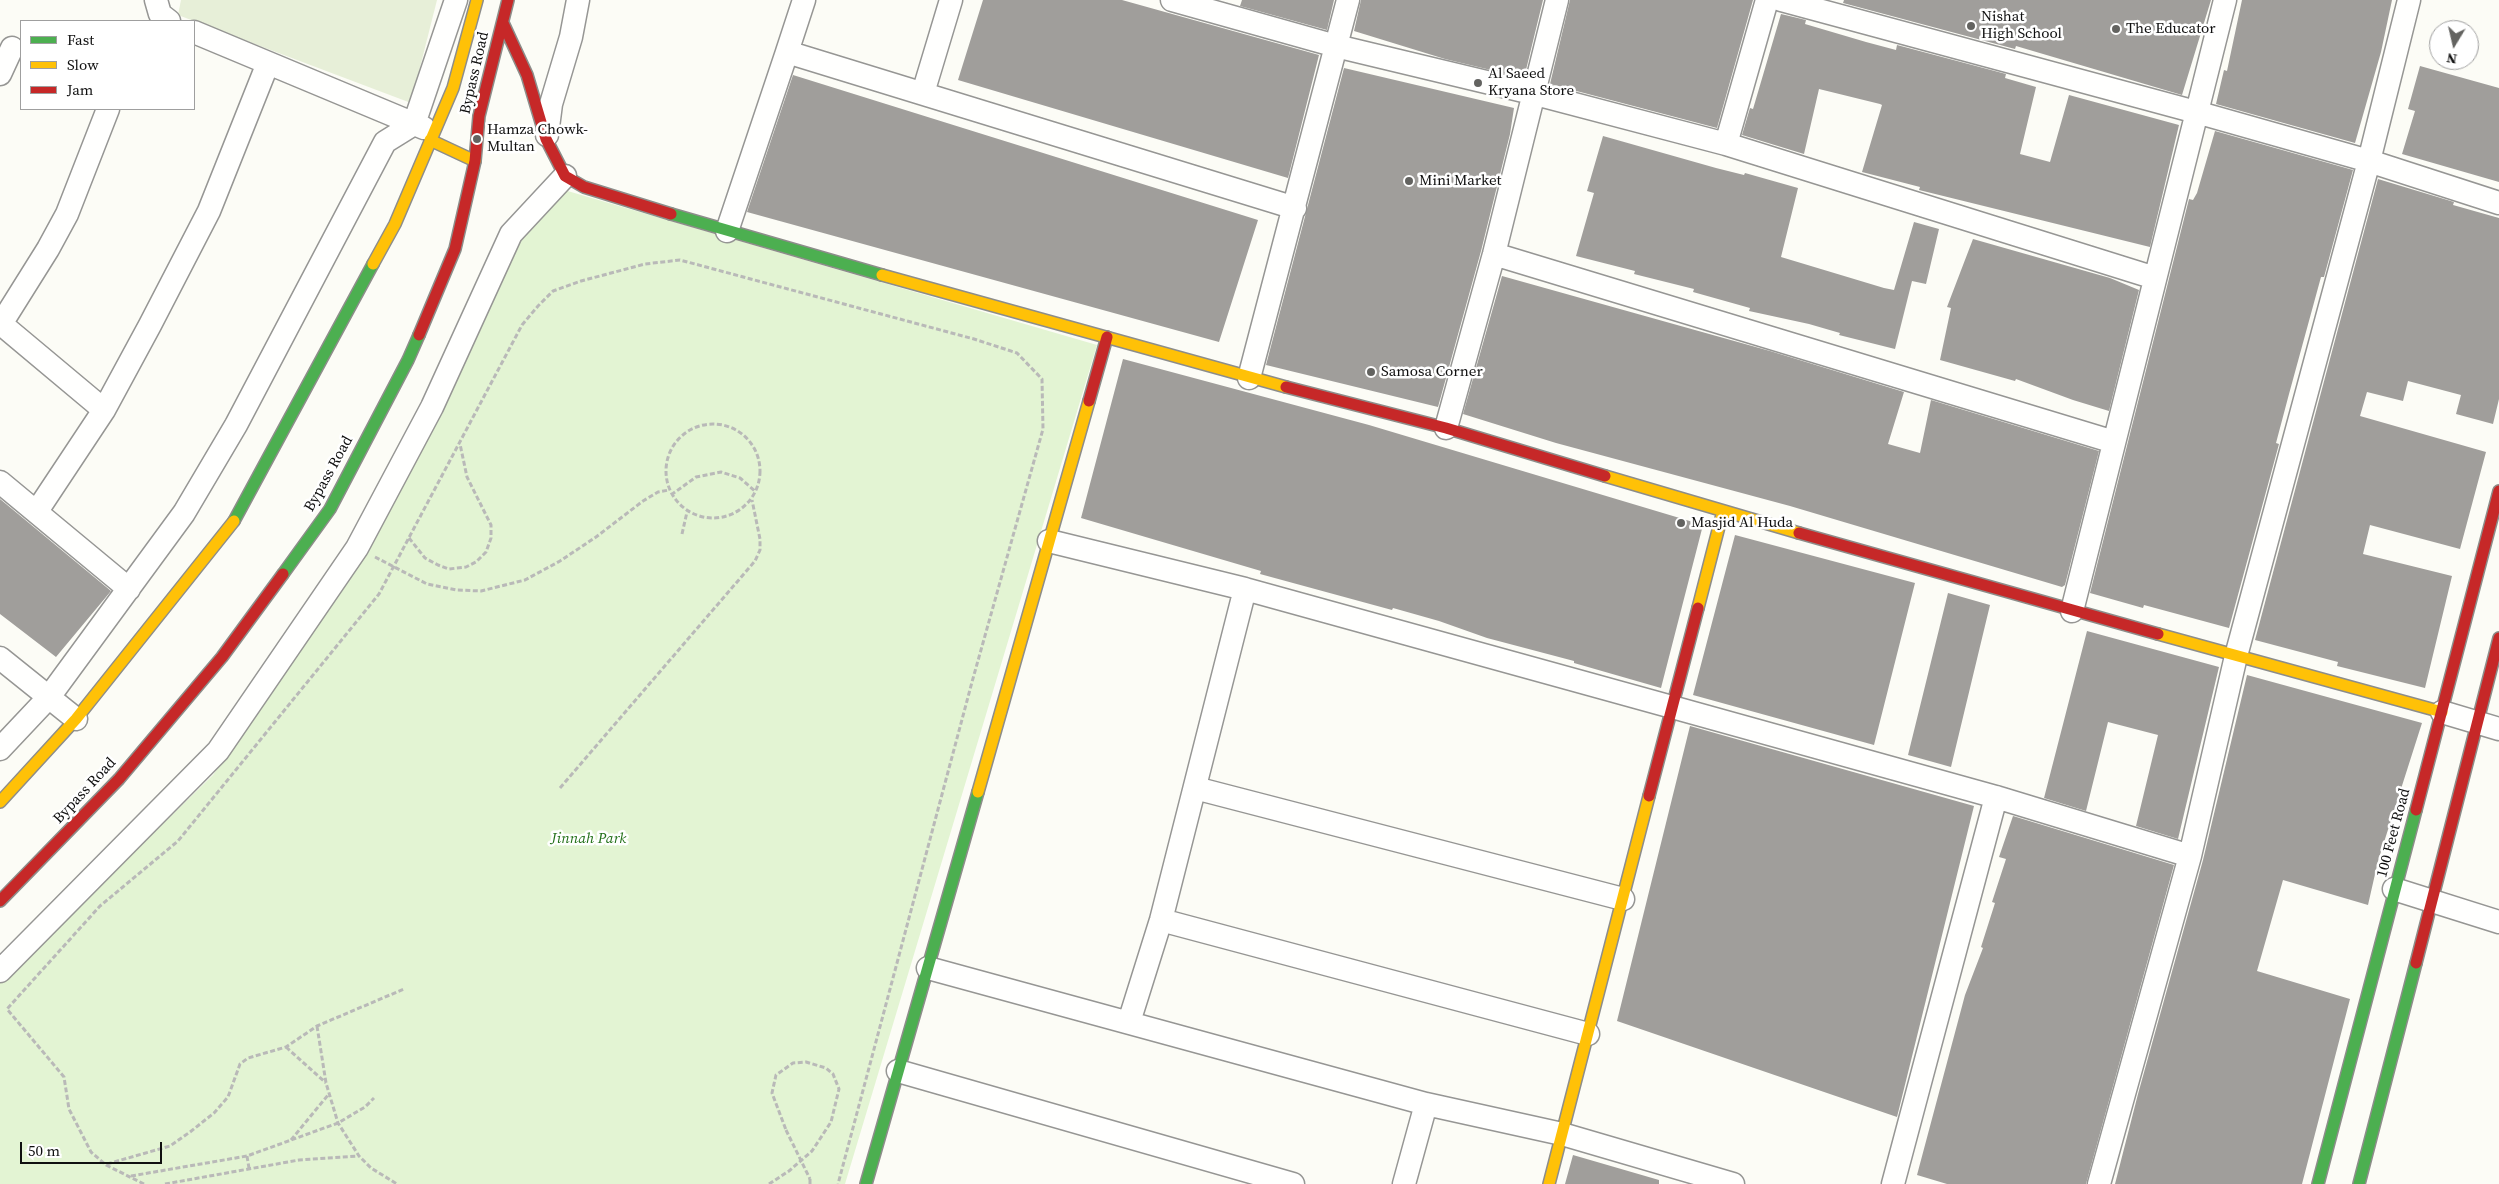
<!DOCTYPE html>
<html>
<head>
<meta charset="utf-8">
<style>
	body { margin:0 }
	#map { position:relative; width:2499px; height:1184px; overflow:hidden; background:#fcfcf6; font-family:"Source Serif 4",serif }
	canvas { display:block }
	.legend { position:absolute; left:20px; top:20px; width:175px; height:90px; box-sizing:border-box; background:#fff; border:1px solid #9f9f9f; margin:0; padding:6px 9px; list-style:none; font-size:15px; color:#101010 }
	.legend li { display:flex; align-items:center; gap:10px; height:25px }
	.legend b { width:25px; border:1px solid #9f9f9f }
	.north { position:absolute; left:2429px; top:20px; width:50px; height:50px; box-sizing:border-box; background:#fff; border:1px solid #9f9f9f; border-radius:50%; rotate:189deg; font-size:14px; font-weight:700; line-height:20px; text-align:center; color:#101010 }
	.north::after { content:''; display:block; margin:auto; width:18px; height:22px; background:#636360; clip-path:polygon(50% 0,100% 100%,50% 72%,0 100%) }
	.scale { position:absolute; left:20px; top:1142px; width:142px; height:22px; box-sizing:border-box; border:2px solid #101010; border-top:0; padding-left:6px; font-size:15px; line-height:18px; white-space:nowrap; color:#101010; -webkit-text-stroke:4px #fff; paint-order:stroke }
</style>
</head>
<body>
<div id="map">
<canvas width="2499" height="1184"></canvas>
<ul class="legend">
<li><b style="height:6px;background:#4caf50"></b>Fast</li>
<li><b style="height:6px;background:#ffc107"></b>Slow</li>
<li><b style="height:6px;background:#c62828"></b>Jam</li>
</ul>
<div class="north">N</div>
<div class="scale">50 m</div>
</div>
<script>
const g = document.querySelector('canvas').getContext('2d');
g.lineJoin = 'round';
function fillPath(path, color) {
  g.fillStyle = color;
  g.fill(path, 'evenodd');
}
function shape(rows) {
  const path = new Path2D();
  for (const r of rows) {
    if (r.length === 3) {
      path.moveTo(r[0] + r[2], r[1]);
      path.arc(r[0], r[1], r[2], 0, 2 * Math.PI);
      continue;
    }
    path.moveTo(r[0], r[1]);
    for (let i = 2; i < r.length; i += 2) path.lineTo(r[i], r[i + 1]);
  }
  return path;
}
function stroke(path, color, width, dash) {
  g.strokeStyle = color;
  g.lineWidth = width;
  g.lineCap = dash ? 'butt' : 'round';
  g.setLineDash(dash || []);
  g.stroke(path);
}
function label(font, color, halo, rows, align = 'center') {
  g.font = font + ' "Source Serif 4",serif';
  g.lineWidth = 5;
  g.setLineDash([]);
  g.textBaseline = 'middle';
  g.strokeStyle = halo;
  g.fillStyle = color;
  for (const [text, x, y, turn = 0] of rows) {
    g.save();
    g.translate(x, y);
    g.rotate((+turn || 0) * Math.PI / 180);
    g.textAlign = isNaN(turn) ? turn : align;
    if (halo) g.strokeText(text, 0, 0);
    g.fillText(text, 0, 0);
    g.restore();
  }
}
const green = shape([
	[547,185,1097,345,845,1184,0,1184,0,983,213,775,324,617]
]);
const cemetery = shape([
	[181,0,437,0,411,103,178,15]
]);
const building = shape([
	[983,0,1122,0,1319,55,1288,178,958,80],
	[1242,0,1334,0,1327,30,1240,6],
	[1361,0,1543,0,1524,78,1445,59,1354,31],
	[1570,0,1753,0,1717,128,1550,84],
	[1844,0,2211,0,2182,95,2016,46,2015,49,1843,3],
	[2242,0,2392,0,2381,52,2355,143,2216,104,2224,70,2227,71],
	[1781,14,1806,20,1805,24,1866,42,1896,50,1897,45,2006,74,2005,78,2036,87,2020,154,2050,162,2069,95,2179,125,2150,247,1919,190,1920,187,1862,172,1882,105,1880,104,1819,89,1804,154,1742,135,1750,108,1753,109],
	[2420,66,2499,88,2499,182,2402,154,2415,111,2408,109],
	[1344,68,1514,108,1510,134,1481,251,1438,407,1266,365],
	[793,75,1258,220,1219,342,747,212],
	[2215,131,2353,170,2324,277,2321,277,2289,394,2276,443,2279,444,2229,628,2144,605,2143,608,2090,593,2189,199,2193,200,2197,193],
	[1603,136,1716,168,1744,175,1745,173,1798,188,1781,257,1884,288,1894,290,1914,222,1939,229,1926,284,1912,281,1895,349,1839,335,1840,333,1809,324,1749,311,1750,308,1693,292,1694,289,1634,274,1635,271,1576,256,1594,193,1587,191],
	[2378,179,2454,202,2453,205,2499,218,2499,399,2493,424,2456,414,2461,395,2408,381,2403,401,2367,392,2360,416,2486,452,2460,549,2370,525,2363,554,2452,576,2425,688,2337,666,2338,662,2255,640],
	[1973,239,2110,278,2139,290,2109,411,2073,400,2016,379,2015,381,1940,360,1951,308,1947,307],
	[1502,276,1770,351,1904,392,1888,444,1920,453,1931,400,2099,451,2065,585,2062,587,1790,506,1556,443,1463,414],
	[1123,359,1369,425,1703,525,1661,688,1574,663,1574,661,1487,638,1439,621,1393,608,1392,610,1260,574,1261,571,1081,518],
	[0,499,111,591,56,657,0,614],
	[1735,535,1915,583,1874,745,1693,695],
	[1948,593,1990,605,1951,767,1908,755],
	[2087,631,2219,667,2178,839,2136,826,2158,735,2108,722,2086,811,2044,798],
	[2247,675,2422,723,2378,861,2368,905,2283,880,2257,971,2350,999,2302,1184,2115,1184,2138,1094,2203,860],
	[1690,726,1974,806,1897,1117,1617,1021],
	[2013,816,2174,865,2086,1184,1947,1184,1917,1175,1965,995,1983,948,1981,947,1995,903,1992,902,2006,859,1999,857],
	[1573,1155,1659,1180,1659,1184,1565,1184]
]);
const path = shape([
	[713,471,47],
	[671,495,696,477,721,472,740,478,756,492],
	[682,534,687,512],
	[409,538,425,558,438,565,449,569,466,567,476,562,486,552,491,538,491,525,467,477,460,444],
	[375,557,427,584,457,590,481,591,525,580,560,561,596,537,643,501,658,492,669,490],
	[560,788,755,561,760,550,760,539,752,500],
	[317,1026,326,1083,338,1123,359,1156,371,1168,397,1184],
	[286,1047,326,1083],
	[291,1140,328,1095],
	[247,1156,249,1168],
	[107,1164,170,1146,190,1132,214,1113,228,1097,240,1064,248,1058,286,1047,317,1026,404,989],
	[131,1176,247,1156,338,1123,365,1107,374,1098],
	[810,1179,810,1184],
	[144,1184,106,1165,91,1152,69,1109,64,1077,7,1009,100,906,178,841,379,594,522,325,538,306,553,291,581,281,645,264,680,260,974,339,1017,353,1042,379,1043,429,972,682,838,1184],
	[165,1184,299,1160,359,1156],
	[769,1184,789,1171,812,1151,831,1122,839,1089,833,1074,826,1068,806,1062,793,1063,776,1075,772,1093,786,1130]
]);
const street = shape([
	[156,0,160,14,169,21],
	[804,0,787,52,1295,208],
	[1172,0,1336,46,1532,93,1726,144,1767,0],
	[1781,0,2196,112,2369,161,2499,203],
	[194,32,424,128],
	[0,74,12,48],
	[923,93,951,0],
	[547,135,551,104,571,37,578,0],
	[1726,144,2155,278],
	[727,231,787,52],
	[1494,254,2114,442],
	[0,323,104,410],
	[1,324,48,249,67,214,108,109],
	[1249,378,1348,0],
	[1446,428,1494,254,1557,0],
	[0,482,129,589],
	[37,511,104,410,150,325,209,211,268,63],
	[1049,541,1245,589,1672,707,1996,797,2190,856],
	[2072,611,2225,0],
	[0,658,76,719],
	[2442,712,2499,729],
	[0,749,49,697,184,513,236,425,385,142,414,124,456,0],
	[1195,788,1623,899],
	[2394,889,2499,922],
	[1161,920,1588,1034],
	[928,968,1426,1104,1562,1134,1733,1184],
	[0,971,218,751,357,548,432,407,511,234,565,176],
	[1129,1022,1161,920,1245,589],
	[898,1071,1293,1184],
	[1404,1184,1426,1104],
	[1893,1184,1996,797],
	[2099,1184,2190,856,2236,656,2369,161,2409,0]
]);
const fast = shape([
	[671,214,882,275],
	[234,521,373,264],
	[283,574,330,509,408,360,419,335],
	[866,1184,978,792],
	[2318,1184,2416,810],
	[2359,1184,2416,963]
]);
const slow = shape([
	[430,140,475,161],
	[373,264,395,224,453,88,477,0],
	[882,275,1286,387],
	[1605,476,1799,533],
	[1698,608,1723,511],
	[2158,634,2442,712],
	[978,792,1089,401],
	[0,802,76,719,234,521],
	[1549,1184,1649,796]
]);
const jam = shape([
	[503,23,527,75,546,139,565,176,584,187,671,214],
	[419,335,455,249,475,161,479,116,508,0],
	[1286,387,1446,428,1605,476],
	[1089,401,1107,337],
	[1799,533,2158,634],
	[1649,796,1698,608],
	[2416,810,2499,491],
	[0,901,119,779,222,657,283,574],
	[2416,963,2499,638]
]);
const pathBridge = shape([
	[786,1130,810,1179]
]);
const markers = [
	[1971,26,5,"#636360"],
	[2116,29,5,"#636360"],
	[1478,83,5,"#636360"],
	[477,139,5,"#636360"],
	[1409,181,5,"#636360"],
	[1371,372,5,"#636360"],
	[1681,523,5,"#636360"]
];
const poiNames = [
	["Nishat",1981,17],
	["High School",1981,34],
	["The Educator",2126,29],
	["Al Saeed",1488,74],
	["Kryana Store",1488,91],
	["Hamza Chowk-",487,130],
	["Multan",487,147],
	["Mini Market",1419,181],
	["Samosa Corner",1381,372],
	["Masjid Al Huda",1691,523]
];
const streetNames = [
	["Bypass Road",475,73,-77],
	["Bypass Road",329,474,-61],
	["Bypass Road",85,791,-47],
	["100 Feet Road",2394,833,-75]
];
const parkNames = [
	["Jinnah Park",589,839]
];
fillPath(green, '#e3f4d3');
fillPath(cemetery, '#e7efd8');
fillPath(building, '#a09e9b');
stroke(street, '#969694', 25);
stroke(fast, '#8d8d8a', 14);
stroke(slow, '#8d8d8a', 14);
stroke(jam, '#8d8d8a', 14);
stroke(path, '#b9b9b8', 3, [5, 2.5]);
stroke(street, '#fffffe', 22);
stroke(fast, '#4caf50', 11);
stroke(slow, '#ffc107', 11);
stroke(jam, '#c62828', 11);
stroke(pathBridge, '#b9b9b8', 3, [5, 2.5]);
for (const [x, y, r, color] of markers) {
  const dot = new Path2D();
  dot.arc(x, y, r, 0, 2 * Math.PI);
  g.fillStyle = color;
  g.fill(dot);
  stroke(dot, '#fff', 2);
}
label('15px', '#101010', '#fff', poiNames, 'left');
label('15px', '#101010', '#fff', streetNames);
label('italic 15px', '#227018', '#fff', parkNames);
</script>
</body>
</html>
